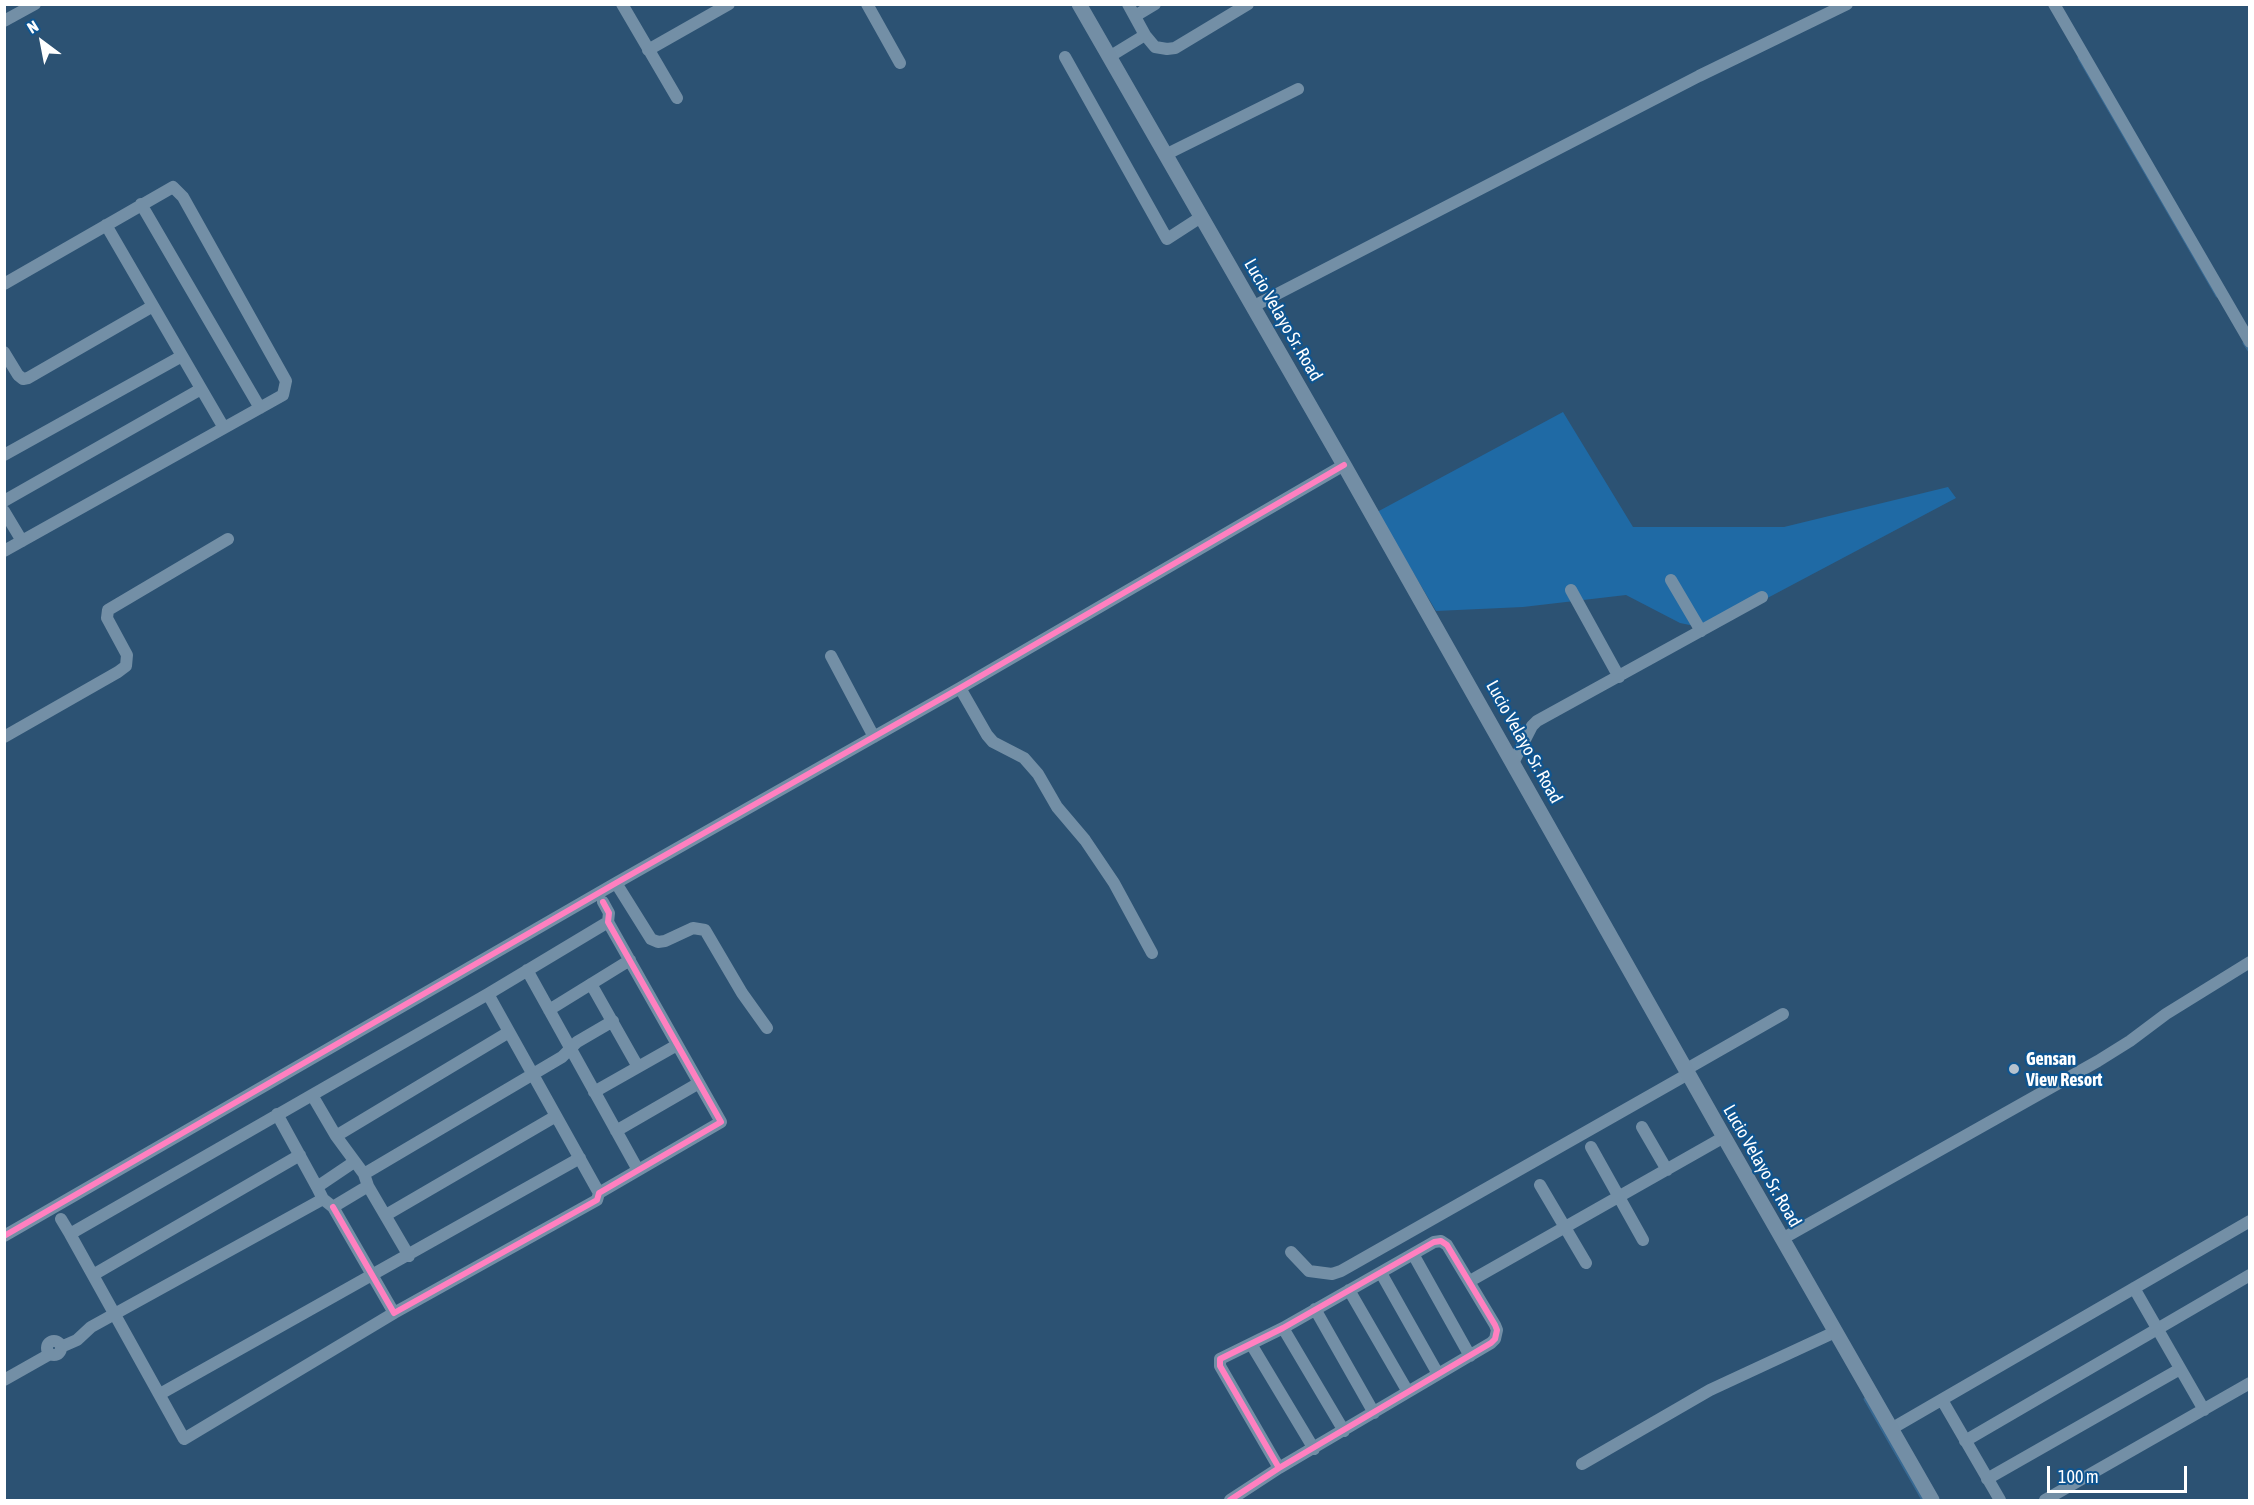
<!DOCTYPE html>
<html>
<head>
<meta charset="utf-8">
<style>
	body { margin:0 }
	#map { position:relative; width:2254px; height:1505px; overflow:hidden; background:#2c5273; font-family:"Asap Condensed",sans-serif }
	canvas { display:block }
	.frame { position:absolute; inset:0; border:6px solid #fff; pointer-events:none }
	.north { position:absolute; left:12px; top:12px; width:60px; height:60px; -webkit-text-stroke:4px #0f5590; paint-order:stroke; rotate:328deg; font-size:16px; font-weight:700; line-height:24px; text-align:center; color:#fff }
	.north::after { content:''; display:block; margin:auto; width:21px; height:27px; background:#fff; clip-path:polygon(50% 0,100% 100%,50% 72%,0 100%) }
	.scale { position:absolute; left:2047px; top:1466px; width:140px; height:27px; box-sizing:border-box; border:3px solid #fff; border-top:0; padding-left:8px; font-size:18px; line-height:21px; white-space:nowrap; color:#fff; -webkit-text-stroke:4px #0f5590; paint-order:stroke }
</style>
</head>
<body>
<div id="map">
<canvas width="2254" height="1505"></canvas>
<div class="frame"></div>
<div class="north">N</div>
<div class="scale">100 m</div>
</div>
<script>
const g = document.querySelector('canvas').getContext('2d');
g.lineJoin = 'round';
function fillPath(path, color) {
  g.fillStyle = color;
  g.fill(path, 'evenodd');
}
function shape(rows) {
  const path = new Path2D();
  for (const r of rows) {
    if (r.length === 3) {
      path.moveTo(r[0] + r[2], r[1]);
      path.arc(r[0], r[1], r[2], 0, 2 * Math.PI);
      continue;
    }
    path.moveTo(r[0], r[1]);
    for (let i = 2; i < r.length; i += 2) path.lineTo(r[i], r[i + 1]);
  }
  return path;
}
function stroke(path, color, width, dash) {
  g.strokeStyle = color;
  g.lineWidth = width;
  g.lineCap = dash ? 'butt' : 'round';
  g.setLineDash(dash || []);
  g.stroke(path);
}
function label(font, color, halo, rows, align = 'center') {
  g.font = font + ' "Asap Condensed",sans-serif';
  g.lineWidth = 4.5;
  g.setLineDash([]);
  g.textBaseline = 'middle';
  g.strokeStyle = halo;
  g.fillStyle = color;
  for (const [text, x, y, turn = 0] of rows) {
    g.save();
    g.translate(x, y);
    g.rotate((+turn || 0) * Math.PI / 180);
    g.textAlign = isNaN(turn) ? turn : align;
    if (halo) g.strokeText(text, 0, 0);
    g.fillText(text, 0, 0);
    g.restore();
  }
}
const green = shape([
	[1563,412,1633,527,1784,527,1948,487,1956,498,1709,629,1680,623,1626,595,1523,607,1436,611,1377,512]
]);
const stream = shape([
	[2079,58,2217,296],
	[2244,343,2250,352],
	[1865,1399,1923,1500]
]);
const minor = shape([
	[622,4,677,98],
	[867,4,900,63],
	[1128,4,1145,35],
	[2054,4,2250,342],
	[1135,16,1155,4],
	[4,21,35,4],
	[648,50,729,4],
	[1065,57,1167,239,1201,217],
	[1109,57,1145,35,1155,47,1167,49,1175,48,1248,4],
	[1165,155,1298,89],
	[141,204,260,408],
	[106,225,224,428],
	[4,284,173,187,183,197,286,381,283,395,4,551],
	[1252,307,1699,76,1847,4],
	[4,352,18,375,23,379,28,378,153,306],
	[4,455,182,356],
	[4,501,201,389],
	[4,511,22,541],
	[1671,580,1701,631],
	[1571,590,1619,677],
	[831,656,874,737],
	[960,688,987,735,993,742,1024,758,1038,774,1057,807,1085,840,1114,883,1152,953],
	[4,737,118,672,126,666,127,655,107,618,108,610,228,539],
	[1513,763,1532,726,1537,721,1762,597],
	[616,883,651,939,658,942,665,941,693,928,705,930,742,993,767,1028],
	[527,970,638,1170],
	[591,984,638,1067],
	[488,994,599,1193],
	[549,1010,630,960],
	[1685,1070,1783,1014],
	[594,1092,677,1045],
	[312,1095,336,1136,364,1174,368,1186,409,1256],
	[277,1114,317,1187],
	[1642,1127,1667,1170],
	[616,1131,699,1083],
	[336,1136,509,1032],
	[1591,1147,1643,1240],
	[354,1162,317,1187,323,1199,333,1207,368,1186],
	[364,1174,562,1057,577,1042,613,1021],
	[1540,1185,1586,1263],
	[333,1207,394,1313,597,1200,599,1193,721,1122,608,922,609,913,603,902],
	[386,1215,556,1116],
	[61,1219,70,1234],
	[4,1236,616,883,960,688,1344,465],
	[1782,1239,2098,1061,2130,1041,2166,1014,2250,962],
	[1291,1252,1309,1271,1332,1274,1341,1271,1688,1074],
	[1413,1254,1470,1356],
	[1381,1273,1438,1374],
	[93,1275,300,1155],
	[1470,1281,1724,1137],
	[2134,1288,2204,1410],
	[1349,1290,1408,1392],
	[1315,1309,1374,1413],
	[394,1313,184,1439,70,1234,488,994,608,922],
	[1283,1328,1344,1431],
	[54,1348,7],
	[1251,1344,1314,1449],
	[61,1347,77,1340,91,1327,323,1199],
	[4,1380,50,1354],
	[160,1394,580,1158],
	[1942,1400,2000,1500],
	[1891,1429,2250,1221],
	[1965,1441,2250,1275],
	[1582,1464,1710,1390,1835,1332],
	[1987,1479,2180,1369],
	[1230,1500,1279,1468,1491,1343,1495,1339,1497,1330,1495,1325,1447,1245,1441,1241,1434,1242,1283,1328,1220,1359,1220,1366,1279,1468],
	[2045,1500,2250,1383]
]);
const major = shape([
	[1079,4,1344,465,1724,1137,1932,1500]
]);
const cycleway = shape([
	[333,1207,394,1313,597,1200,599,1193,721,1122,608,922,609,913,603,902],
	[4,1236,616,883,960,688,1344,465],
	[1230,1500,1279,1468,1491,1343,1495,1339,1497,1330,1495,1325,1447,1245,1441,1241,1434,1242,1283,1328,1220,1359,1220,1366,1279,1468]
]);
const markers = [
	[2014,1069,6,"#b5c2ce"]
];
const streetNames = [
	["Lucio Velayo Sr. Road",1283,320,60],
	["Lucio Velayo Sr. Road",1524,742,61],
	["Lucio Velayo Sr. Road",1762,1166,60]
];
const poiNames = [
	["Gensan",2026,1059],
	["View Resort",2026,1080]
];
fillPath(green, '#1f6aa5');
stroke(stream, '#376993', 3);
stroke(minor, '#738fa6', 12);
stroke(major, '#738ea5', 15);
stroke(cycleway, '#ff80c0', 6);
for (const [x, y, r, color] of markers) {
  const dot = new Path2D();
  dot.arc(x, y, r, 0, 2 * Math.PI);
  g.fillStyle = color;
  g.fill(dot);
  stroke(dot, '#0f5590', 2);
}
label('18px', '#fff', '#0f5590', streetNames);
label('bold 18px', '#fff', '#0f5590', poiNames, 'left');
</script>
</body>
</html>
